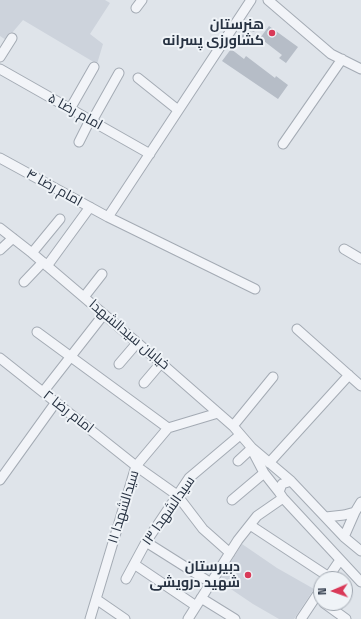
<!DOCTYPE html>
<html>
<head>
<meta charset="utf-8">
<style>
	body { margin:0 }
	#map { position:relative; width:361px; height:619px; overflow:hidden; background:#dfe4ea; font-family:"Space Grotesk",sans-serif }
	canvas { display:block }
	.north { position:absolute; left:313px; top:571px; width:40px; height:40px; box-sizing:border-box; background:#eff3f7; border:1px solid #9fa6af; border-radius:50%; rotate:268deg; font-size:11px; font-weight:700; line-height:16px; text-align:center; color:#273242 }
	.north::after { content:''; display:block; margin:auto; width:14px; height:18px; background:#d93958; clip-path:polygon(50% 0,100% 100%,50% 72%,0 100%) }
</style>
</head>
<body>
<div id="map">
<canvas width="361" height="619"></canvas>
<div class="north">N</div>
</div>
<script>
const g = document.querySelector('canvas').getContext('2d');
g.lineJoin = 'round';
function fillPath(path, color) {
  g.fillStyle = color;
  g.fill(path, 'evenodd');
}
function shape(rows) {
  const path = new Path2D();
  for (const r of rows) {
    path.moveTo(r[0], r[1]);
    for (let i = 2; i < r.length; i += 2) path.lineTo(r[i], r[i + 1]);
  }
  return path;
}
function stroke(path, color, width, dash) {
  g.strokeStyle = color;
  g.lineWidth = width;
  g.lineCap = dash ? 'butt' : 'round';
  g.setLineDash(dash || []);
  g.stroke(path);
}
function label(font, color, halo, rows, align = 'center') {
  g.font = font + ' "Space Grotesk",Cairo,sans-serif';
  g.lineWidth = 4;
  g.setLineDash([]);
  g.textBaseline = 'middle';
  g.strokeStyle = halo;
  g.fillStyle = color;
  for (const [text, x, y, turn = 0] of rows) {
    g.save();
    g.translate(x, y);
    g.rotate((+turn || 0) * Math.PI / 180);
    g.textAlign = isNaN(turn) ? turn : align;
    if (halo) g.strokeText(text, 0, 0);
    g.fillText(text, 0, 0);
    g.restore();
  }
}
const built = shape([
	[0,0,105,0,110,3,90,34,103,44,97,64,23,20,6,40,0,36],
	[242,544,277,568,314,589,294,619,279,619,253,604,219,581]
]);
const building = shape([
	[252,19,259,25,254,32,251,31,243,41,238,37],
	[269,26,298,47,286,63,279,58,282,55,260,38],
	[231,49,244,59,246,56,275,78,276,76,288,85,278,99,222,61]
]);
const minor = shape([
	[268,0,331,54,361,69],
	[136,8,142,0],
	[0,57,12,38],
	[0,69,150,154],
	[138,78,178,110],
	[70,109,94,67],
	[92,121,119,73],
	[79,142,90,120],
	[283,144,342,59],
	[0,158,108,217,255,289],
	[108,217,251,0],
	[0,228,32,253,161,363,233,426,252,448,291,481],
	[344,249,361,259],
	[0,250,13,238],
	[32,253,60,219],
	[47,266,90,207],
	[24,282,43,262],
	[84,297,102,274],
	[297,329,361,386],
	[37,332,168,428],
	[0,358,136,466,177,495,203,529,230,553],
	[119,364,137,343],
	[144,383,161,363],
	[43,392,104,314],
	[233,426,273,377],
	[253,452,264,473,279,492],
	[238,461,252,448],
	[269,463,349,375],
	[0,480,56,402],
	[232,500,264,473],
	[326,517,344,515,355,512],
	[250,525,329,577],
	[344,537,355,512,361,502],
	[146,542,211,583],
	[361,551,344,537,291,481,282,484,279,492,283,498,361,582],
	[134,564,196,606],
	[126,579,146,542,189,478,240,435],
	[327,579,340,560],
	[201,598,235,619],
	[96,599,125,619],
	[324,603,346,619],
	[90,619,136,466,168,428,218,413],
	[188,619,238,540,257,516,283,498],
	[301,619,321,589]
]);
const markers = [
	[272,33,4,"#d93958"],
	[248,575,4,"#d93958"]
];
const poiNames = [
	["هنرستان",264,25],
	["کشاورزی پسرانه",264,41],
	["دبیرستان",240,567],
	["شهید درویشی",240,583]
];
const streetNames = [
	["امام رضا ۵",75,112,29],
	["امام رضا ۴",54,188,29],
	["خیابان سیدالشهدا",129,335,40],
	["امام رضا ۲",68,412,38],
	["سیدالشهدا ۱۱",124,507,-73],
	["سیدالشهدا ۱۳",169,511,-55]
];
fillPath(built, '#cdd3dc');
fillPath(building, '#b6bdc7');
stroke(minor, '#a4abb4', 11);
stroke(minor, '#f2f4f8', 9);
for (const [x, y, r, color] of markers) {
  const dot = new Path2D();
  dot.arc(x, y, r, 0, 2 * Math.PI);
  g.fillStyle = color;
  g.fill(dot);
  stroke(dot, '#eff3f7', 1.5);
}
label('bold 14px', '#273242', '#eff3f7', poiNames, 'right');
label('14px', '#273242', '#eff3f7', streetNames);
</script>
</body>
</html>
